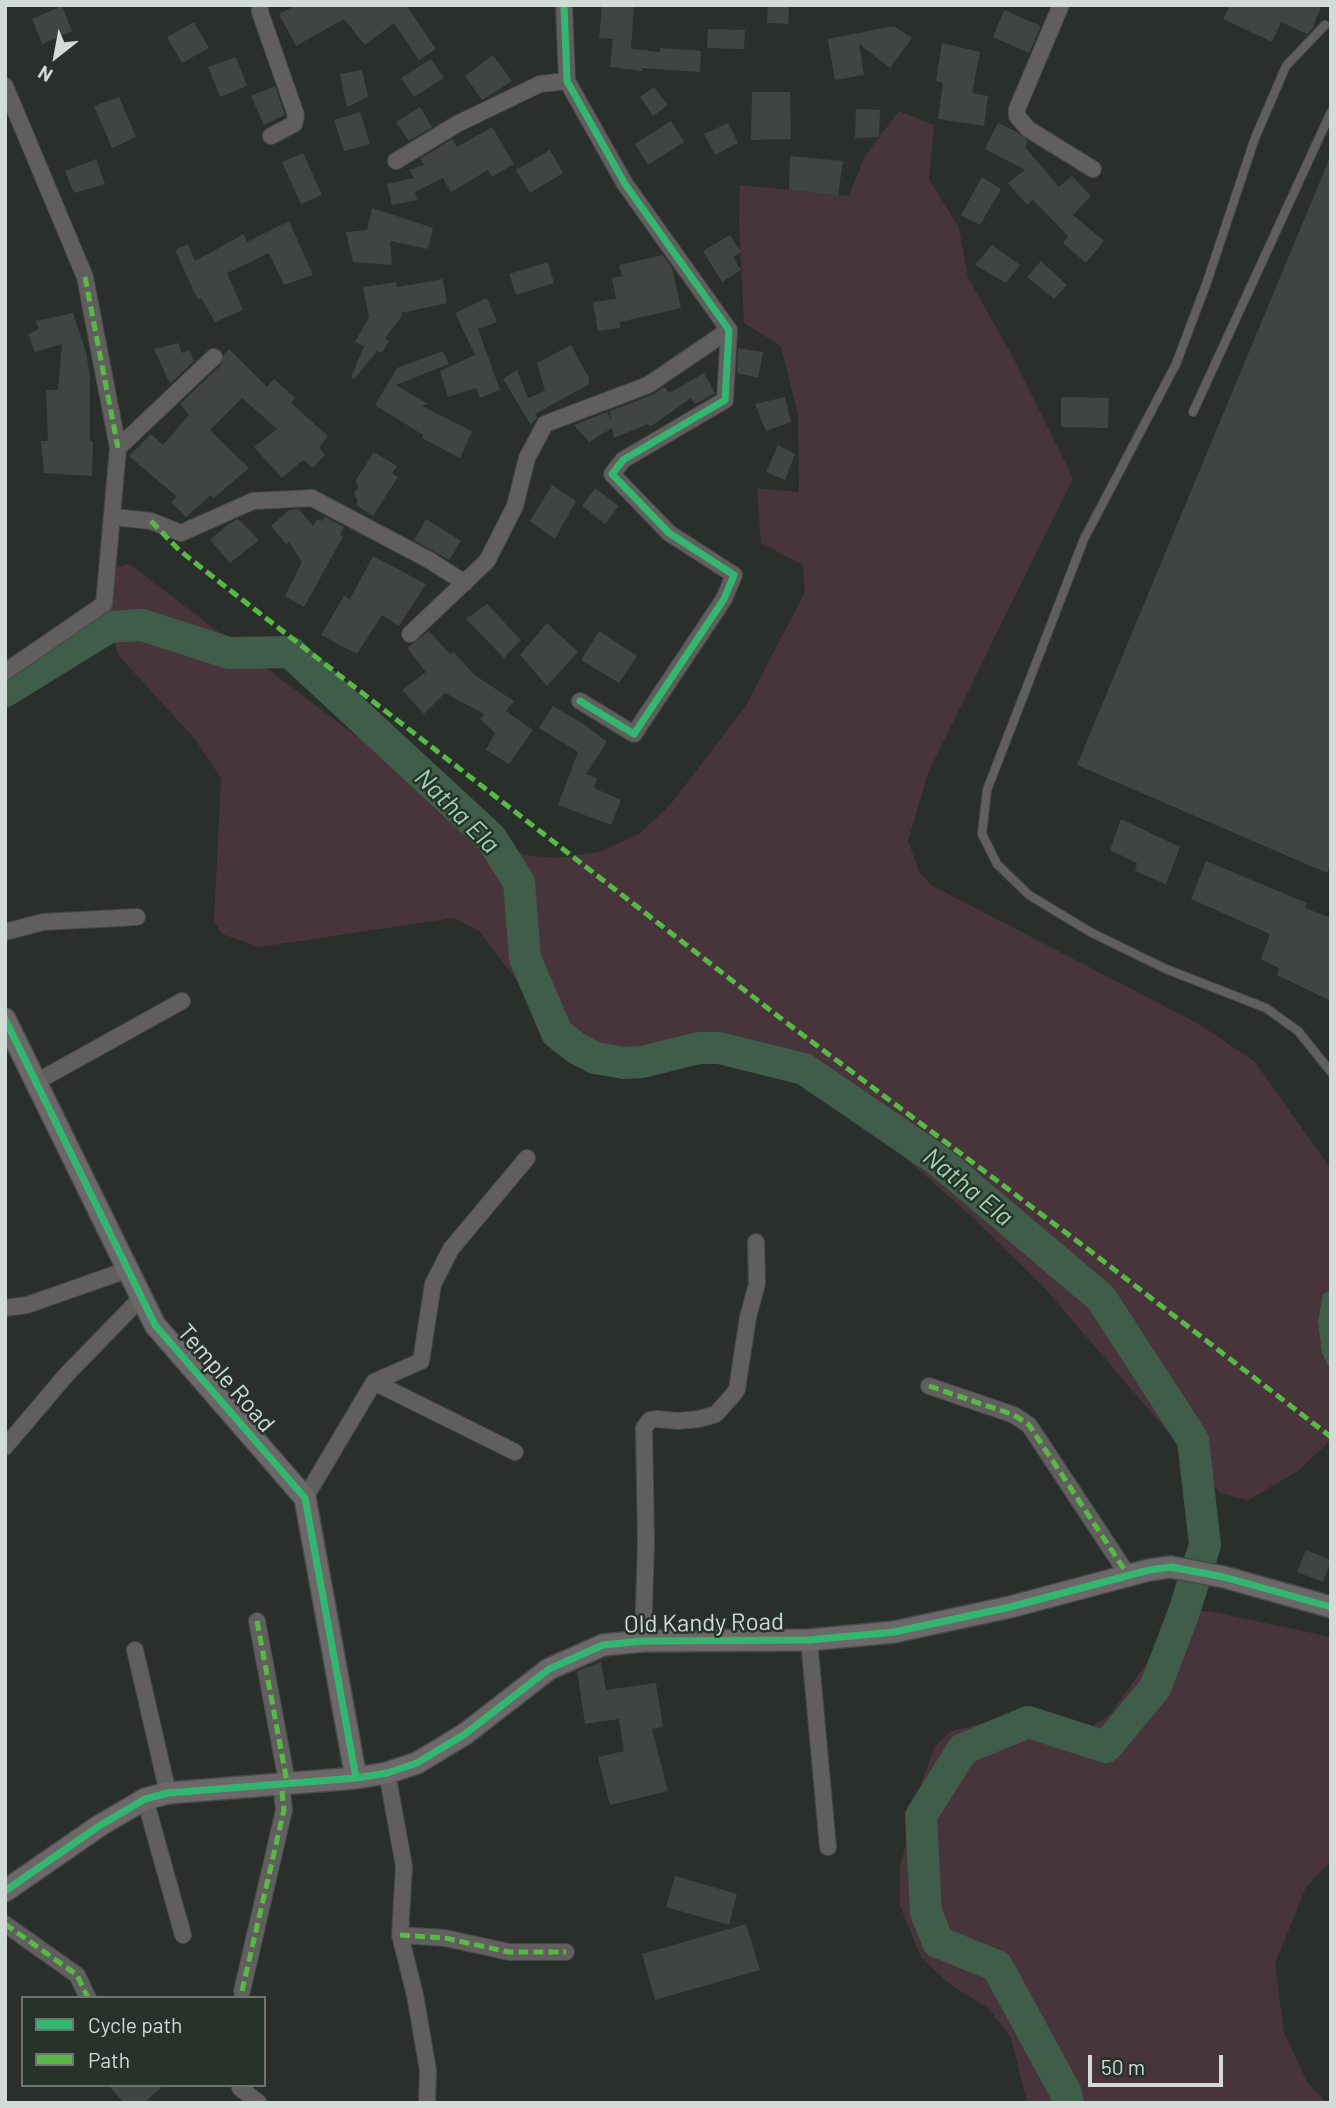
<!DOCTYPE html>
<html>
<head>
<meta charset="utf-8">
<style>
	body { margin:0 }
	#map { position:relative; width:1336px; height:2108px; overflow:hidden; background:#2a2f2c; font-family:Barlow,sans-serif }
	canvas { display:block }
	.frame { position:absolute; inset:0; border:7px solid #d3dbd6; pointer-events:none }
	.legend { position:absolute; left:21px; top:1996px; width:245px; height:91px; box-sizing:border-box; background:#27322b; border:2px solid #6c766f; margin:0; padding:9px 12px; list-style:none; font-size:21px; color:#d3dbd6 }
	.legend li { display:flex; align-items:center; gap:14px; height:35px }
	.legend b { width:35px; border:2px solid #6c766f }
	.north { position:absolute; left:21px; top:21px; width:70px; height:70px; -webkit-text-stroke:5px #27322b; paint-order:stroke; rotate:211deg; font-size:19px; font-weight:700; line-height:28px; text-align:center; color:#d3dbd6 }
	.north::after { content:''; display:block; margin:auto; width:24px; height:32px; background:#d3dbd6; clip-path:polygon(50% 0,100% 100%,50% 72%,0 100%) }
	.scale { position:absolute; left:1088px; top:2055px; width:135px; height:32px; box-sizing:border-box; border:4px solid #d3dbd6; border-top:0; padding-left:9px; font-size:21px; line-height:24px; white-space:nowrap; color:#d3dbd6; -webkit-text-stroke:5px #27322b; paint-order:stroke }
</style>
</head>
<body>
<div id="map">
<canvas width="1336" height="2108"></canvas>
<div class="frame"></div>
<ul class="legend">
<li><b style="height:9px;background:#33b770"></b>Cycle path</li>
<li><b style="height:9px;background:#58b947"></b>Path</li>
</ul>
<div class="north">N</div>
<div class="scale">50 m</div>
</div>
<script>
const g = document.querySelector('canvas').getContext('2d');
g.lineJoin = 'round';
function fillPath(path, color) {
  g.fillStyle = color;
  g.fill(path, 'evenodd');
}
function shape(rows) {
  const path = new Path2D();
  for (const r of rows) {
    path.moveTo(r[0], r[1]);
    for (let i = 2; i < r.length; i += 2) path.lineTo(r[i], r[i + 1]);
  }
  return path;
}
function stroke(path, color, width, dash) {
  g.strokeStyle = color;
  g.lineWidth = width;
  g.lineCap = dash ? 'butt' : 'round';
  g.setLineDash(dash || []);
  g.stroke(path);
}
function label(font, color, halo, rows, align = 'center') {
  g.font = font + ' Barlow,sans-serif';
  g.lineWidth = 5;
  g.setLineDash([]);
  g.textBaseline = 'middle';
  g.strokeStyle = halo;
  g.fillStyle = color;
  for (const [text, x, y, turn = 0] of rows) {
    g.save();
    g.translate(x, y);
    g.rotate((+turn || 0) * Math.PI / 180);
    g.textAlign = isNaN(turn) ? turn : align;
    if (halo) g.strokeText(text, 0, 0);
    g.fillText(text, 0, 0);
    g.restore();
  }
}
const green = shape([
	[899,111,934,125,929,179,959,228,968,278,1013,357,1073,478,928,773,908,841,920,873,931,885,1199,1024,1255,1062,1331,1169,1331,1290,1323,1295,1322,1353,1331,1372,1331,1440,1298,1471,1248,1500,1221,1494,1042,1285,971,1216,887,1142,821,1094,780,1069,719,1048,699,1048,642,1062,624,1063,595,1058,576,1048,557,1033,479,931,454,918,259,947,222,934,214,921,221,778,194,738,119,656,109,627,105,579,111,569,129,564,491,838,525,855,557,858,599,852,639,834,670,805,745,707,805,592,803,565,761,543,757,488,799,492,798,415,781,346,744,323,739,221,740,185,849,196,865,156],
	[1209,1611,1331,1637,1331,1861,1306,1887,1275,1964,1284,2032,1307,2082,1327,2103,1027,2103,1011,2038,989,2009,948,1983,921,1957,900,1906,900,1867,922,1781,935,1746,950,1732,986,1722,1044,1737,1078,1737,1110,1714,1184,1612]
]);
const water = shape([
	[1331,1290,1331,1372,1322,1353,1318,1321,1323,1294]
]);
const river = shape([
	[5,691,109,627,142,625,229,653,290,652,491,838,519,882,525,958,557,1033,576,1048,595,1058,624,1063,642,1062,699,1048,719,1048,804,1069,939,1161,1101,1298,1193,1440,1205,1545,1184,1612,1155,1688,1106,1747,1028,1722,963,1749,921,1816,926,1912,938,1942,997,1966,1066,2093,1068,2103]
]);
const building = shape([
	[297,5,406,5,436,49,419,60,394,23,365,45,344,19,296,46,279,14],
	[602,5,634,5,631,49,660,52,660,48,701,51,700,72,641,68,643,71,610,67,613,39,599,38],
	[768,5,789,5,788,24,767,23],
	[1230,5,1322,5,1312,29,1307,34,1281,22,1272,42,1223,19],
	[62,6,72,31,42,44,32,19],
	[1004,10,1041,26,1029,53,993,37],
	[194,22,209,48,182,63,167,37],
	[894,26,912,38,890,68,859,44,864,75,835,80,828,39],
	[708,29,745,30,744,49,707,48],
	[942,43,980,52,972,93,988,96,984,126,938,119,943,83,936,81],
	[493,55,512,81,482,100,465,76],
	[236,57,247,86,220,97,208,67],
	[431,59,444,78,414,97,401,78],
	[362,70,368,97,347,107,340,74],
	[275,86,285,115,264,125,251,96],
	[654,87,668,105,653,116,640,97],
	[752,92,790,92,791,139,751,140],
	[119,97,136,137,112,148,94,106],
	[420,107,432,127,409,141,396,122],
	[856,109,880,110,879,137,855,138],
	[360,112,370,144,344,151,334,120],
	[671,121,684,142,648,165,635,144],
	[728,123,738,143,715,155,704,134],
	[998,123,1017,132,1028,141,1025,147,1059,187,1072,176,1091,196,1073,215,1104,241,1086,263,1063,243,1068,236,1033,200,1027,205,1008,183,1025,170,985,149],
	[492,127,514,164,492,177,488,170,451,192,443,178,415,192,417,200,392,205,387,184,414,178,409,170,424,165,420,159,452,139,457,147],
	[550,150,563,173,530,193,516,170],
	[303,153,322,195,301,204,282,162],
	[1331,155,1331,865,1327,873,1077,765],
	[790,156,843,161,838,195,789,190],
	[96,159,105,184,74,193,65,171],
	[982,177,1001,189,980,225,961,215],
	[372,208,433,228,428,249,390,241,392,265,353,262,346,232,367,230],
	[289,221,313,275,284,285,269,253,227,273,243,310,215,322,201,298,198,300,175,250,188,244,195,261,244,234,247,242],
	[730,235,741,252,733,257,741,270,722,282,703,251],
	[992,245,1020,265,1006,283,975,265],
	[663,255,672,268,681,308,620,322,620,328,598,331,593,302,616,299,612,278,622,276,619,265],
	[1041,261,1067,285,1054,299,1027,277],
	[548,262,554,283,516,295,509,274],
	[443,279,447,303,401,313,402,316,385,338,389,341,382,353,377,351,354,379,351,377,364,346,355,342,369,318,363,287,396,282,397,287],
	[487,298,497,322,478,329,500,390,480,398,476,388,448,397,440,371,475,355,455,313],
	[73,313,86,352,90,377,90,441,93,441,92,476,44,473,41,441,48,441,46,390,58,390,62,344,35,352,28,334,39,329,36,321],
	[178,343,182,353,190,350,194,361,170,384,154,349],
	[571,345,589,378,589,384,535,414,537,418,531,425,503,379,517,370,528,398,545,391,537,363],
	[738,348,763,352,758,378,737,373],
	[229,349,267,387,274,379,295,398,291,403,328,436,319,448,325,455,313,468,303,460,282,478,254,447,277,429,242,398,210,430,249,468,214,498,211,495,186,517,171,502,177,497,129,456,151,434,163,445,189,415,180,404,221,365,224,354],
	[443,351,449,364,396,385,428,404,422,406,472,431,460,458,422,438,423,435,375,405,397,368],
	[704,373,715,393,695,404,691,398,650,427,648,424,614,438,612,428,589,442,574,425,607,412,611,420,610,411,652,395,664,387,669,393],
	[785,397,791,422,766,431,755,404],
	[1061,397,1109,398,1108,428,1061,427],
	[778,445,795,454,785,480,766,472],
	[374,452,397,466,392,474,398,477,373,516,356,505,358,501,354,494,358,488,356,480],
	[552,485,576,501,555,539,530,521],
	[595,488,619,506,605,524,582,506],
	[299,509,313,526,317,519,323,521,325,517,344,527,340,535,343,537,304,607,285,596,302,562,289,542,286,544,271,526,289,510],
	[238,519,259,540,230,563,210,540,230,523],
	[426,519,461,541,449,560,414,540],
	[373,556,426,584,399,626,382,615,357,654,321,635,344,596,350,599],
	[487,604,521,640,504,658,466,619],
	[547,623,578,652,547,686,520,655],
	[429,631,450,654,453,652,476,676,514,701,506,711,533,730,509,764,486,750,495,733,480,719,484,714,445,693,424,714,402,690,426,672,407,648],
	[599,631,637,656,619,683,581,660],
	[553,706,585,725,607,742,586,774,597,778,594,788,621,800,611,825,558,805,578,752,539,728],
	[1121,819,1180,847,1166,884,1135,871,1137,863,1110,850],
	[1206,861,1307,903,1305,908,1331,918,1331,1001,1277,975,1279,968,1261,959,1270,934,1191,899],
	[1306,1550,1331,1560,1323,1582,1297,1572],
	[601,1662,606,1690,656,1683,663,1727,652,1729,668,1791,610,1805,598,1757,624,1751,619,1719,585,1724,577,1671],
	[675,1876,737,1894,729,1925,666,1907],
	[746,1924,760,1970,655,2000,642,1954],
	[108,2085,164,2085,144,2103,124,2103]
]);
const lane = shape([
	[1325,25,1286,66,1255,138,1207,282,1176,364,1084,539,987,790,982,834,997,864,1029,895,1092,933,1166,969,1266,1008,1298,1031,1331,1072],
	[1193,412,1331,112]
]);
const street = shape([
	[260,5,260,12,296,115,294,124,271,136],
	[564,5,567,81,625,184,729,330,725,400,623,460,612,474,669,533,734,575,724,599,634,734,580,701],
	[1061,5,1017,109,1017,116,1028,129,1093,169],
	[5,86,85,277,118,448],
	[396,161,457,124,540,84,567,81],
	[113,517,151,521,181,533,253,501,312,498,429,560,465,583],
	[410,634,487,561,515,506,527,458,545,424,648,385,729,330],
	[5,672,104,604,118,448,214,357],
	[5,932,43,922,137,917],
	[36,1082,182,1001],
	[5,1308,27,1305,127,1270],
	[374,1382,515,1452],
	[929,1386,1014,1415,1029,1425,1128,1575],
	[5,1447,67,1374,141,1298],
	[305,1498,374,1382,421,1361,433,1284,451,1249,527,1158],
	[257,1621,287,1782],
	[809,1640,828,1847],
	[643,1641,646,1541,644,1428,650,1420,657,1419,678,1421,699,1419,716,1414,733,1395,737,1389,748,1317,757,1284,756,1242],
	[135,1650,168,1793],
	[387,1773,404,1866,400,1935,415,1995,428,2070,427,2103],
	[145,1799,183,1935],
	[5,1924,77,1975,88,1998],
	[400,1935,445,1938,509,1952,566,1952],
	[242,1991,284,1810,281,1782],
	[240,2088,259,2103]
]);
const secondary = shape([
	[5,1019,155,1325,305,1498,356,1778],
	[5,1891,99,1826,145,1799,168,1793,356,1778,387,1773,417,1763,465,1734,549,1669,603,1645,643,1641,809,1640,894,1632,1010,1607,1149,1570,1171,1567,1224,1577,1331,1607]
]);
const quiet = shape([
	[85,277,118,448],
	[151,521,179,550,222,584,779,1017,1085,1247,1331,1437],
	[929,1386,1014,1415,1029,1425,1128,1575],
	[257,1621,287,1782],
	[5,1924,77,1975,88,1998],
	[400,1935,445,1938,509,1952,566,1952],
	[242,1991,284,1810,281,1782]
]);
const cycleway = shape([
	[564,5,567,81,625,184,729,330,725,400,623,460,612,474,669,533,734,575,724,599,634,734,580,701],
	[5,1019,155,1325,305,1498,356,1778],
	[5,1891,99,1826,145,1799,168,1793,356,1778,387,1773,417,1763,465,1734,549,1669,603,1645,643,1641,809,1640,894,1632,1010,1607,1149,1570,1171,1567,1224,1577,1331,1607]
]);
const streetNames = [
	["Temple Road",226,1378,49],
	["Old Kandy Road",704,1623,-1]
];
const waterNames = [
	["Natha Ela",457,811,45],
	["Natha Ela",968,1187,39]
];
fillPath(green, '#48343b');
fillPath(water, '#405c4b');
stroke(river, '#405c4b', 32);
fillPath(building, '#404542');
stroke(lane, '#464a47', 10);
stroke(street, '#464a47', 18);
stroke(secondary, '#464a47', 24);
stroke(lane, '#615e5e', 8);
stroke(street, '#615e5e', 16);
stroke(secondary, '#6c6869', 21);
stroke(quiet, '#58b947', 5, [10, 5]);
stroke(cycleway, '#33b770', 7);
label('24px', '#d3dbd6', '#27322b', streetNames);
label('italic 26px', '#9ed7b4', '#27322b', waterNames);
</script>
</body>
</html>
